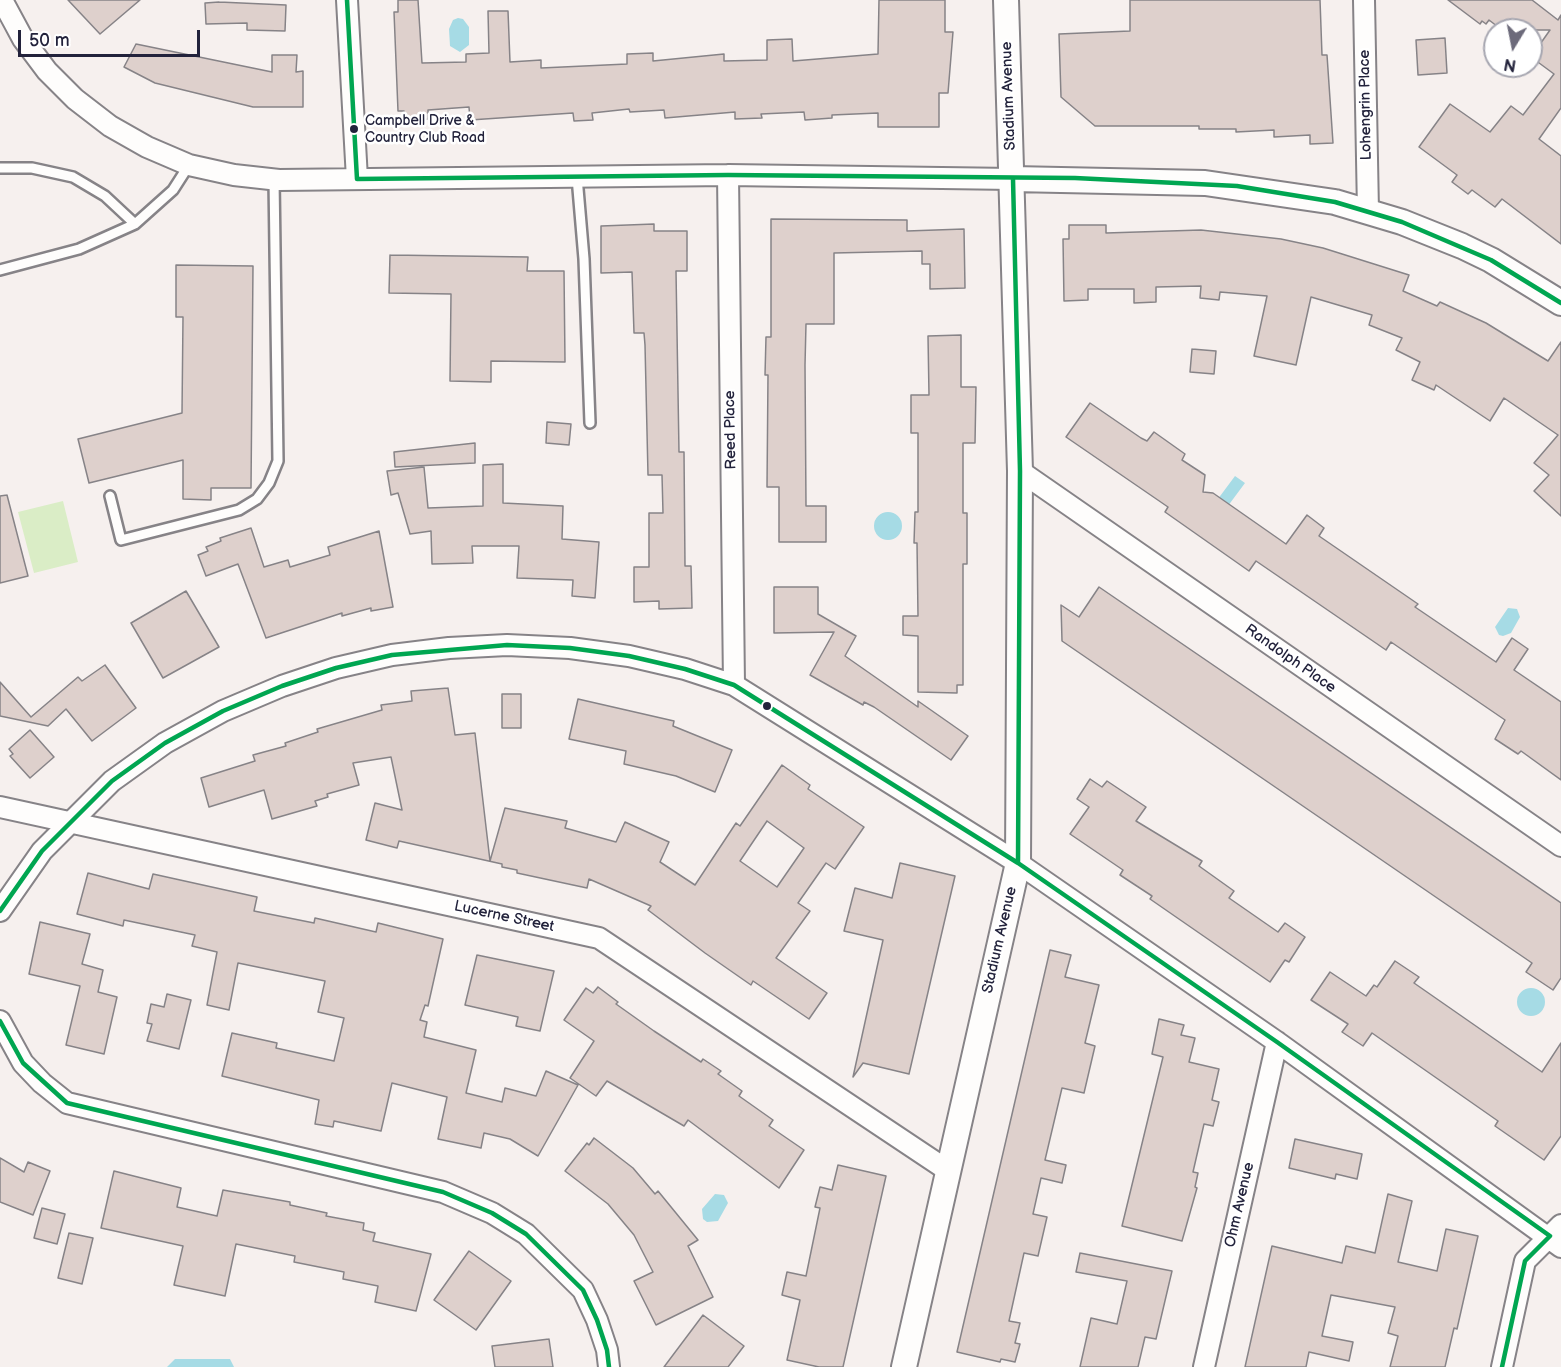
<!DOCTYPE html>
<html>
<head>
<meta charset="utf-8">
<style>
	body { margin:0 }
	#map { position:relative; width:1561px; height:1367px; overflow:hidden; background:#f6f0ee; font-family:"Balsamiq Sans",sans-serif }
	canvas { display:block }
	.north { position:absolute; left:1483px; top:18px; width:60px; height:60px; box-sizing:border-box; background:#fff; border:2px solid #a7a7b1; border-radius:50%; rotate:190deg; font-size:16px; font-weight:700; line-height:24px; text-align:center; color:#22223b }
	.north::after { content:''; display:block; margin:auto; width:21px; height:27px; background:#6c6a7a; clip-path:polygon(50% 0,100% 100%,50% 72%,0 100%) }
	.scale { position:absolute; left:18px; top:30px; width:182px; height:27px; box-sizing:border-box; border:3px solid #22223b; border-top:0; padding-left:8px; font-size:18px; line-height:21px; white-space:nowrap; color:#22223b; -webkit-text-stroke:4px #fff; paint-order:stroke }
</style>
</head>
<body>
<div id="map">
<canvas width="1561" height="1367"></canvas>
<div class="north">N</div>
<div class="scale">50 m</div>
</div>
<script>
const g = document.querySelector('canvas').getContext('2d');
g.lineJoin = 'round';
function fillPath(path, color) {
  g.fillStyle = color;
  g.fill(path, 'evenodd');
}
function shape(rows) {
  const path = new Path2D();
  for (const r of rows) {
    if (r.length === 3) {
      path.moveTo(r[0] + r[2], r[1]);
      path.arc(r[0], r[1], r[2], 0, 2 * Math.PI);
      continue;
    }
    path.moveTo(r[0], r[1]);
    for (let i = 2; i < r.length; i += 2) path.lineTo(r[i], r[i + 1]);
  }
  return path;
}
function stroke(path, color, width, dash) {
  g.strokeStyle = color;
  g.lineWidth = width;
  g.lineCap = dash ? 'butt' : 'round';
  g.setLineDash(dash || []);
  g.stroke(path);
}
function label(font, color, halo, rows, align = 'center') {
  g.font = font + ' "Balsamiq Sans",sans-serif';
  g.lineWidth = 5;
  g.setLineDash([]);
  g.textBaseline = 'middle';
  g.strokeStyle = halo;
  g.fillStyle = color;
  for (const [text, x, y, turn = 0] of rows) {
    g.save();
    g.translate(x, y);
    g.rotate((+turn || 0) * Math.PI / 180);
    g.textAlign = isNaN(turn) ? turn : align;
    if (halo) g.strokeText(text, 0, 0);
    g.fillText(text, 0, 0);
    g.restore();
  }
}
const green = shape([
	[63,501,78,562,34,573,18,512]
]);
const water = shape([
	[458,18,463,19,469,27,469,45,460,52,450,46,449,29,453,20],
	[1235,476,1245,483,1219,518,1209,511],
	[888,526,14],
	[1508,608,1517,609,1520,617,1511,633,1503,636,1499,635,1495,627],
	[1531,1002,14],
	[715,1194,724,1195,728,1203,718,1221,707,1222,703,1219,702,1209],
	[175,1359,230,1359,234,1367,167,1367]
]);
const building = shape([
	[68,0,140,0,100,34,68,0],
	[398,0,418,0,422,63,466,62,466,54,489,53,488,11,508,11,510,62,541,60,541,68,627,64,627,54,653,53,653,61,724,54,724,61,767,60,767,40,792,39,793,61,878,54,879,0,945,0,945,32,953,32,948,93,939,93,939,127,878,127,878,113,832,115,832,118,805,120,804,112,761,114,762,118,735,119,735,112,665,118,664,110,630,112,629,109,592,113,593,120,574,121,573,113,470,120,469,107,428,110,428,119,404,120,404,111,398,111,394,12,398,12,398,0],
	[1130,0,1320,0,1322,55,1327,55,1333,143,1310,144,1310,135,1274,137,1274,130,1236,132,1236,129,1199,129,1199,126,1095,126,1061,97,1059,34,1130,31,1130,0],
	[1448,0,1532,0,1558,20,1561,15,1561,108,1539,139,1561,156,1561,244,1502,199,1495,207,1472,190,1468,194,1452,182,1457,175,1419,147,1450,104,1490,132,1511,106,1523,115,1554,74,1531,57,1550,30,1502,30,1489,20,1486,24,1482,21,1480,24,1448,0],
	[219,2,286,5,285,31,247,30,247,23,206,24,205,3,219,2],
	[1445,38,1447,73,1418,75,1416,40,1445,38],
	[136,44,272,72,272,55,297,55,296,72,303,71,303,107,253,107,155,83,124,67,136,44],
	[771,219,907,220,907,231,964,229,965,288,930,289,930,264,922,264,922,251,834,253,834,324,806,324,805,365,806,506,826,506,826,542,779,542,779,487,767,487,768,375,765,375,766,337,771,337,771,219],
	[654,224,654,231,687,231,687,271,676,271,679,452,684,452,685,566,691,566,692,608,659,609,659,601,634,602,634,567,649,567,649,513,663,513,662,475,648,475,645,345,644,333,634,333,632,272,601,273,601,226,654,224],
	[1069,225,1106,225,1106,233,1201,230,1281,239,1323,248,1409,275,1403,291,1437,306,1440,302,1486,323,1548,361,1561,342,1561,516,1534,491,1549,475,1534,463,1558,435,1504,398,1490,421,1436,385,1434,390,1412,380,1420,362,1396,350,1402,338,1369,325,1372,315,1311,297,1296,365,1254,356,1267,296,1220,292,1219,300,1200,298,1201,286,1156,287,1156,302,1134,303,1134,289,1088,289,1088,300,1064,301,1063,239,1069,239,1069,225],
	[390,255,528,257,527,271,564,271,565,362,491,361,491,382,450,381,451,294,389,293,390,255],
	[176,265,253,266,251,488,211,488,211,500,183,499,183,460,89,483,78,439,182,413,183,317,176,317,176,265],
	[961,335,961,387,976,387,975,443,963,443,963,513,967,513,967,564,963,564,963,685,957,685,957,693,918,692,918,636,903,635,903,616,918,616,917,543,914,543,915,512,918,512,918,433,911,433,911,395,929,395,928,336,961,335],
	[1192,349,1216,351,1214,374,1190,372,1192,349],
	[1090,403,1141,438,1147,441,1154,432,1185,454,1182,460,1205,475,1203,492,1213,493,1286,544,1307,515,1324,528,1319,536,1418,604,1415,607,1496,662,1512,638,1528,649,1514,670,1561,702,1561,780,1521,751,1518,754,1495,739,1505,720,1391,642,1386,650,1256,561,1249,571,1165,512,1168,507,1066,437,1090,403],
	[547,422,571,424,569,445,546,443,547,422],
	[475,443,475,463,395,467,394,452,475,443],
	[503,464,503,503,563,506,562,539,599,542,595,598,572,596,573,580,517,578,519,546,472,546,473,563,432,564,431,531,410,534,398,493,391,495,387,471,424,467,428,508,483,506,483,465,503,464],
	[7,495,28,576,0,583,0,496,7,495],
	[251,528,264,567,288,560,290,567,330,555,328,547,379,531,393,607,371,611,371,608,342,616,342,613,266,638,238,564,206,576,198,555,208,551,206,547,221,541,220,538,251,528],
	[774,587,818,587,818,614,856,636,845,656,918,707,918,701,968,736,951,760,874,707,864,702,863,705,810,675,834,632,774,633,774,587],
	[1099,587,1561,903,1561,978,1553,990,1526,972,1532,963,1062,641,1061,605,1079,617,1099,587],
	[186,591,219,647,163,678,131,623,186,591],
	[105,665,136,708,92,741,66,709,48,726,0,716,0,682,31,717,78,677,82,681,105,665],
	[448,688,455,735,475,733,490,861,505,808,567,821,565,828,616,842,625,822,669,842,660,862,695,885,736,823,740,826,782,765,810,785,808,789,864,827,835,869,826,863,798,903,810,911,776,958,827,993,809,1019,753,981,751,985,705,953,648,910,651,906,589,879,587,888,517,873,517,870,502,867,502,864,399,841,397,848,366,840,375,803,402,810,391,757,353,763,359,785,327,794,328,797,315,801,317,806,272,819,264,790,209,807,201,778,255,761,253,755,286,746,285,743,318,732,317,729,382,710,381,705,412,701,411,691,448,688],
	[767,821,804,848,777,887,740,861,767,821],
	[502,694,521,694,521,728,502,728,502,694],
	[578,699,674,721,673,726,732,750,715,792,676,776,624,764,626,751,569,739,578,699],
	[30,730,54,757,30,778,10,756,13,754,9,749,30,730],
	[1090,779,1102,787,1107,781,1146,807,1136,821,1202,861,1199,866,1234,891,1229,898,1278,932,1285,923,1305,937,1289,962,1285,960,1270,982,1150,899,1152,896,1120,875,1123,870,1070,834,1089,807,1077,799,1090,779],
	[900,863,955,876,909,1074,863,1063,853,1077,883,940,844,931,855,888,892,898,900,863],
	[88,873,149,889,153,874,257,897,254,911,314,923,315,918,376,932,378,923,443,939,428,1006,425,1005,420,1020,427,1022,424,1037,476,1050,466,1093,502,1102,505,1088,536,1096,546,1071,578,1085,538,1156,510,1139,484,1133,481,1148,438,1139,447,1097,392,1083,381,1131,334,1121,333,1127,315,1124,319,1100,222,1076,232,1033,277,1043,276,1048,334,1061,344,1018,318,1012,325,981,238,963,229,1010,207,1005,217,952,192,946,195,935,124,920,123,926,77,914,88,873],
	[40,922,90,934,82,964,103,970,98,992,117,997,104,1054,66,1045,80,986,29,974,40,922],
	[1050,950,1071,955,1065,977,1099,985,1085,1043,1095,1046,1084,1093,1062,1088,1045,1160,1066,1165,1062,1183,1041,1178,1033,1214,1047,1217,1038,1256,1024,1253,1009,1321,1020,1323,1015,1343,1020,1344,1015,1362,1001,1359,1000,1362,957,1352,1050,950],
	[477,955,554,971,540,1031,516,1026,518,1017,465,1005,477,955],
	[1395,961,1419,977,1414,983,1542,1072,1561,1043,1561,1136,1544,1160,1495,1126,1498,1121,1372,1033,1363,1046,1342,1032,1348,1024,1311,1000,1330,972,1366,996,1374,985,1377,987,1395,961],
	[598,987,618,1002,616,1004,654,1031,701,1062,703,1059,721,1071,718,1074,742,1091,739,1096,773,1120,769,1126,804,1150,779,1188,688,1120,684,1126,607,1081,596,1096,570,1078,594,1041,564,1020,586,988,593,993,598,987],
	[167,994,191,1000,179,1049,147,1041,152,1024,147,1023,151,1004,164,1007,167,994],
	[1159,1019,1184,1025,1181,1035,1195,1038,1189,1062,1219,1069,1212,1100,1219,1102,1213,1126,1204,1124,1193,1172,1198,1173,1195,1187,1197,1188,1182,1241,1122,1226,1163,1057,1152,1054,1159,1019],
	[594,1138,633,1168,655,1194,658,1191,698,1240,688,1246,713,1297,656,1325,634,1281,653,1272,634,1235,608,1204,565,1171,587,1143,589,1145,594,1138],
	[1295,1139,1362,1154,1357,1179,1336,1174,1335,1179,1289,1168,1295,1139],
	[0,1158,24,1172,28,1162,50,1171,33,1215,0,1202,0,1158],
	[838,1165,886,1176,843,1367,819,1367,787,1360,800,1300,782,1295,787,1272,806,1276,820,1208,815,1207,820,1187,832,1190,838,1165],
	[114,1171,181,1188,177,1207,217,1216,223,1190,290,1202,290,1205,327,1213,326,1216,364,1223,363,1230,375,1233,373,1241,431,1254,416,1311,375,1302,378,1286,343,1279,344,1272,294,1262,295,1256,236,1244,225,1296,174,1285,183,1246,101,1228,114,1171],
	[1388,1194,1412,1201,1398,1262,1437,1271,1446,1229,1478,1236,1457,1329,1454,1328,1445,1367,1390,1367,1398,1336,1388,1333,1395,1307,1331,1295,1322,1336,1353,1342,1349,1361,1309,1352,1306,1367,1245,1367,1272,1246,1342,1263,1346,1246,1375,1253,1388,1194],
	[42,1208,65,1214,57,1244,34,1238,42,1208],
	[69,1233,93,1238,82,1284,58,1278,69,1233],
	[469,1251,511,1281,476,1330,434,1300,469,1251],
	[1080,1253,1172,1271,1156,1339,1145,1337,1138,1367,1080,1367,1091,1318,1117,1324,1127,1281,1076,1272,1080,1253],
	[703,1315,744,1346,728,1367,664,1367,703,1315],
	[549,1339,553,1367,495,1367,492,1346,549,1339]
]);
const service = shape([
	[0,168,32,168,73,177,105,196,135,224],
	[577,177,584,259,590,423],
	[0,270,79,249,135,224,173,190,189,165],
	[110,496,121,540,239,510,257,499,269,483,278,461,274,179]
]);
const minor = shape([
	[2,0,23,39,47,71,75,99,110,126,147,147,189,165,234,175,279,180,728,175,1013,179],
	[347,0,357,179],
	[1364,0,1368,211],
	[728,175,734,685],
	[1020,471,1561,846],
	[0,807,599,938,947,1170],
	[0,911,42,851,112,781,165,743,223,711,282,686,336,668,392,655,449,648,507,645,570,648,629,656,685,669,734,685,1018,863,1277,1042,1561,1247],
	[0,1021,23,1063,42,1083,67,1103,443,1192,492,1213,526,1234,583,1290,597,1320,607,1350,609,1367],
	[1204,1367,1277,1042],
	[1502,1367,1525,1261,1561,1225]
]);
const tertiary = shape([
	[1013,179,1205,183,1335,202,1402,222,1462,246,1491,260,1561,303],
	[904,1367,1018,863,1020,471,1006,0]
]);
const bus1 = shape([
	[347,0,357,179,728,175,1075,178,1237,186,1335,202,1402,222,1491,260,1561,303],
	[1013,179,1020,471,1018,863],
	[0,911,42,851,112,781,165,743,223,711,282,686,336,668,392,655,507,645,570,648,629,656,685,669,734,685,1018,863,1277,1042,1550,1236,1525,1261,1502,1367],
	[0,1021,23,1063,67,1103,443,1192,492,1213,526,1234,583,1290,597,1320,607,1350,609,1367]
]);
const markers = [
	[354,129,5,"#22223b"],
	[767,706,5,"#22223b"]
];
const busNames = [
	["Campbell Drive &",365,121],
	["Country Club Road",365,138]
];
const streetNames = [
	["Stadium Avenue",1009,96,-92],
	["Lohengrin Place",1366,105,-91],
	["Reed Place",731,430,-91],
	["Randolph Place",1290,659,35],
	["Lucerne Street",504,917,12],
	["Stadium Avenue",1000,940,-77],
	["Ohm Avenue",1240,1205,-77]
];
fillPath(green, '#daedc6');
fillPath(water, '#a6dbe5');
fillPath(building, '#ded0cc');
stroke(building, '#868387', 1.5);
stroke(service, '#868387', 14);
stroke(minor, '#868387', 24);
stroke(tertiary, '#868387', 28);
stroke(service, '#fefdfc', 9);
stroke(minor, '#fefdfc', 20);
stroke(tertiary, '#fefdfc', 24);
stroke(bus1, '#00a651', 4.5);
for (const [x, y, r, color] of markers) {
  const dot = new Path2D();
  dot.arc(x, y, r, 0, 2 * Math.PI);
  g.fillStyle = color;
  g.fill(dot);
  stroke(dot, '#fff', 2);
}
label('14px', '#22223b', '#fff', busNames, 'left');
label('15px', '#22223b', '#fff', streetNames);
</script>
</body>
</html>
